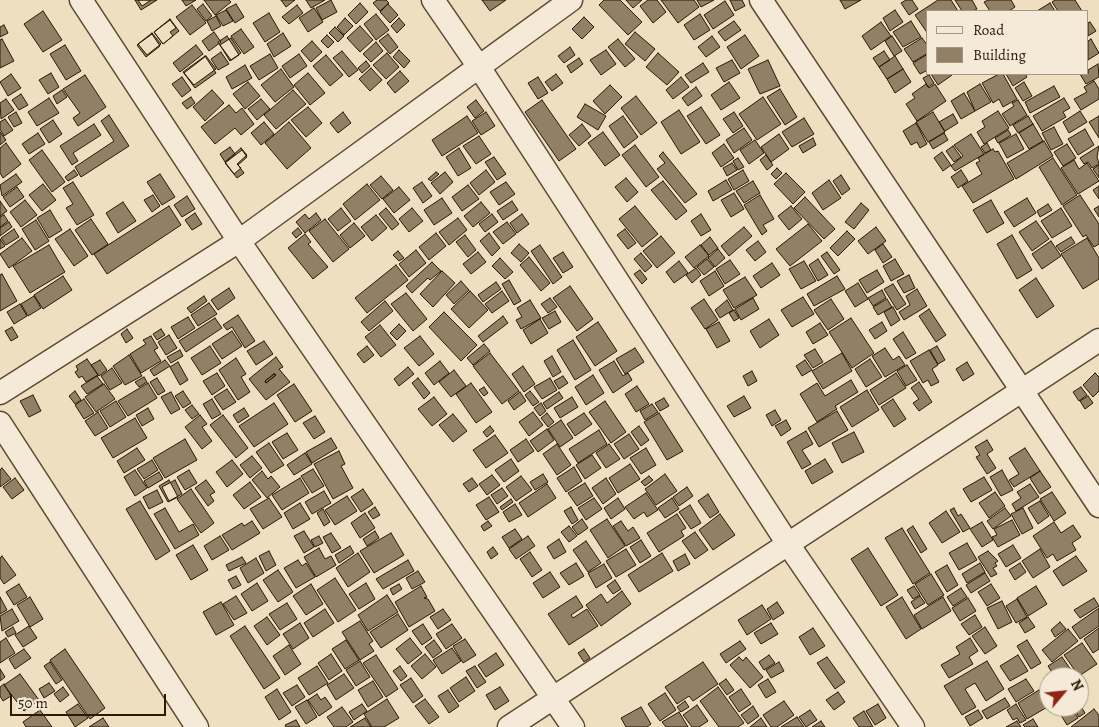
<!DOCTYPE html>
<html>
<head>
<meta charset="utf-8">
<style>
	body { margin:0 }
	#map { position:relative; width:1099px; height:727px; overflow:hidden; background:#efdfc1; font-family:Alegreya,serif }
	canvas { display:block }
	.legend { position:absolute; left:926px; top:10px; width:162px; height:65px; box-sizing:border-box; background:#f5ead7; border:1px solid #a59683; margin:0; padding:6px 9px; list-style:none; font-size:15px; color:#2c1804 }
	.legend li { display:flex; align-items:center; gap:10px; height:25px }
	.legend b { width:25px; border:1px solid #a59683 }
	.north { position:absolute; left:1039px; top:667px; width:50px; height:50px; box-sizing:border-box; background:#f5ead7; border:1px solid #a59683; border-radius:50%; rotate:62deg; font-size:14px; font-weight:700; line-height:20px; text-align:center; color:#2c1804 }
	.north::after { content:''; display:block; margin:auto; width:18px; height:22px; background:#8f2418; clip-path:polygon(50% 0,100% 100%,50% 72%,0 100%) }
	.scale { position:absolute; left:10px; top:694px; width:156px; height:22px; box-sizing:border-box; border:2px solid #2c1804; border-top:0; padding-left:6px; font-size:15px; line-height:18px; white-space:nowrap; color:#2c1804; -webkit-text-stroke:4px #f5ead7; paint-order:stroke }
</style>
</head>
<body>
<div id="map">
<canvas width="1099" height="727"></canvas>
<ul class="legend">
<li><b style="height:6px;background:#f5ead7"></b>Road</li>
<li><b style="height:14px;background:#917f66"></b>Building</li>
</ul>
<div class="north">N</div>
<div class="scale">50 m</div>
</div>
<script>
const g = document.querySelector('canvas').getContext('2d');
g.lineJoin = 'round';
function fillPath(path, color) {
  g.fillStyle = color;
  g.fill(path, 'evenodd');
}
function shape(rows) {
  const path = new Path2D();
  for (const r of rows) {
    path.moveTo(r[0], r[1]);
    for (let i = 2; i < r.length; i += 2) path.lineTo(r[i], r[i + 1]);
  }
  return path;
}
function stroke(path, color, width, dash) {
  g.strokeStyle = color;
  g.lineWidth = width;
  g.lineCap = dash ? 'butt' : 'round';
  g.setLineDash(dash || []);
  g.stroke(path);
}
const building = shape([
	[135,0,157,0,141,10,135,0],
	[138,0,151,0,142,6,138,0],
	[182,0,196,0,186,6,182,0],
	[204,0,229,0,231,2,215,15,204,0],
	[281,0,295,0,286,7,281,0],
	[306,0,325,0,311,8,306,0],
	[331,0,337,12,322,20,316,8,331,0],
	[377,0,386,0,389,3,380,11,373,3,377,0],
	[482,0,506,0,490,11,482,0],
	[604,0,620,0,642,22,628,35,599,5,604,0],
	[626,0,642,0,633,8,626,0],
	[648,0,657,0,666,12,653,23,640,6,648,0],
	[661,0,694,0,699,7,678,23,661,0],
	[697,0,714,0,701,7,697,0],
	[730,0,742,0,745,6,735,11,730,0],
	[840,0,861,0,845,9,840,0],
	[906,0,912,0,918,9,909,15,901,3,906,0],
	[938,0,951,0,958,11,928,11,928,34,915,15,938,0],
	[955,0,972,0,977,9,973,11,962,11,955,0],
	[988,0,1011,0,1015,7,1009,11,990,11,984,2,988,0],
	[1055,0,1075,0,1082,11,1058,11,1052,2,1055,0],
	[725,1,734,15,713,29,704,15,725,1],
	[360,3,368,12,356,24,348,15,360,3],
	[1050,3,1055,11,1037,11,1050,3],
	[203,4,212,16,206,21,197,9,203,4],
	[236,4,244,17,235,23,226,9,236,4],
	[388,4,398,15,390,23,380,12,388,4],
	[192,5,206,23,190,35,176,17,192,5],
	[297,5,303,13,289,24,282,17,297,5],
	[314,8,323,22,308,32,299,18,314,8],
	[226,10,233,21,223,26,216,15,226,10],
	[895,10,903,22,890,31,883,18,895,10],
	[43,11,62,40,43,52,24,24,43,11],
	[269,13,280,32,265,42,253,23,269,13],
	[376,14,389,30,376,40,364,24,376,14],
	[700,14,710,30,694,40,684,25,700,14],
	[216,16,221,26,212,31,207,21,216,16],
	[584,17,594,27,582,39,572,29,584,17],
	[345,18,353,26,344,35,337,27,345,18],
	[399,18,405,25,397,33,391,26,399,18],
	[170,19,179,31,163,44,154,32,170,19],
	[170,20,176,28,170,32,173,36,163,44,154,32,170,20],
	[734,21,741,30,725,41,718,32,734,21],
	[911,21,921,37,903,47,893,32,911,21],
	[881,22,891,36,871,50,862,36,881,22],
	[1090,22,1096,31,1088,36,1088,23,1090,22],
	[4,25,8,33,0,37,0,27,4,25],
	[360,26,373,40,360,52,347,38,360,26],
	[335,27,344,36,338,42,329,33,335,27],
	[241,29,254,47,244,54,231,36,241,29],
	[214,32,221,42,209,51,202,41,214,32],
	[635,32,655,49,645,61,625,44,635,32],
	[152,33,161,44,147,55,138,44,152,33],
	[283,33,291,46,274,57,267,44,283,33],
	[152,34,160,46,146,57,137,45,152,34],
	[388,34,398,47,390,54,379,41,388,34],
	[327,35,334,42,328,48,321,41,327,35],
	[745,35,759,56,741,69,727,47,745,35],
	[227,36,239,55,230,61,218,42,227,36],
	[712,36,720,47,706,57,698,47,712,36],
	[892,36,902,51,894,56,885,41,892,36],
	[231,38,241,53,231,60,220,45,231,38],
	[922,38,928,46,928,53,913,62,904,49,922,38],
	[2,39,14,61,0,68,0,40,2,39],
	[618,39,635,59,625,67,608,47,618,39],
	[1091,39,1099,53,1088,60,1088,41,1091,39],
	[312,41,322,52,311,62,301,51,312,41],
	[376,42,383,51,371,62,363,54,376,42],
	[65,45,81,71,66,80,50,54,65,45],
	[196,45,203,54,180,72,173,63,196,45],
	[570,47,575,55,564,63,558,56,570,47],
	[399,50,410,61,404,68,393,57,399,50],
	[606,50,616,64,601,75,590,60,606,50],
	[342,51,358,70,349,77,333,58,342,51],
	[884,51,890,60,879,67,873,58,884,51],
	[221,52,229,64,218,70,211,59,221,52],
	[387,53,399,67,386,79,373,65,387,53],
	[658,53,679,72,667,85,646,67,658,53],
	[270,54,278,68,259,80,250,66,270,54],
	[299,54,307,66,290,78,282,66,299,54],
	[928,54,928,70,920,74,913,63,928,54],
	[326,55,343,75,330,86,313,66,326,55],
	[205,56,216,73,195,88,183,72,205,56],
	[206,56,216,69,194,85,184,73,206,56],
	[895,56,903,69,887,79,879,67,895,56],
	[579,58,583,64,571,73,567,66,579,58],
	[732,60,740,73,724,82,716,68,732,60],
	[768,60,780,86,760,94,748,69,768,60],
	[366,61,370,66,362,73,358,68,366,61],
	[703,63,709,72,691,83,685,75,703,63],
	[1098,64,1099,77,1086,84,1080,74,1088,74,1088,70,1098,64],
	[245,65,252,78,232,89,226,77,245,65],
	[371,68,382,80,370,91,359,79,371,68],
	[281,69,294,87,275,102,261,85,281,69],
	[903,69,911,82,895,93,887,79,903,69],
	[400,71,409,81,395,93,387,83,400,71],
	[51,73,59,87,48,94,39,80,51,73],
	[308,73,325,93,310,105,294,85,308,73],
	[11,74,21,88,8,96,0,82,11,74],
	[556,74,563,83,552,91,545,82,556,74],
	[931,74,950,74,952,75,938,85,931,74],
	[999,74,1003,74,1017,99,1003,107,999,99,993,103,982,83,999,74],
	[1006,74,1025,74,1027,77,1013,86,1006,74],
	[85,75,106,107,78,126,73,118,80,113,63,89,85,75],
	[929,75,934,83,928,87,923,78,929,75],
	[182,77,191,90,182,97,172,84,182,77],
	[538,77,548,93,538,99,528,83,538,77],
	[681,77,689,87,673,99,666,90,681,77],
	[1094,81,1099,89,1099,99,1081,110,1074,99,1087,92,1084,87,1094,81],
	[248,82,260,96,245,109,233,94,248,82],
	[729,82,740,98,721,110,711,95,729,82],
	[1024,82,1032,96,1023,101,1015,88,1024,82],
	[926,84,929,88,935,84,946,101,917,121,906,104,915,98,912,94,926,84],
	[980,84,991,102,975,111,967,92,980,84],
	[610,85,622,97,605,114,593,101,610,85],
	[1054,86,1060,97,1030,113,1025,102,1054,86],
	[696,87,702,96,688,106,682,98,696,87],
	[780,89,797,117,785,125,767,97,780,89],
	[62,90,67,97,57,104,53,96,62,90],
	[212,90,224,103,205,121,193,107,212,90],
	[293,90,306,104,276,129,264,115,293,90],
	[964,93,975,111,961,119,951,101,964,93],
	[21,94,28,105,19,110,12,100,21,94],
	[636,96,657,123,641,135,621,108,636,96],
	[191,97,195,103,187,109,182,103,191,97],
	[763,97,781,124,757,140,739,114,763,97],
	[49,98,59,113,37,126,28,112,49,98],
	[1064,98,1070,108,1063,112,1066,117,1042,131,1033,116,1064,98],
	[6,99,14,110,1,119,0,103,6,99],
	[261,99,270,109,257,120,248,109,261,99],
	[476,100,484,111,475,118,467,107,476,100],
	[542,100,576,149,559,161,525,112,542,100],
	[1018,100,1027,115,1010,126,1002,114,1014,106,1012,103,1018,100],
	[585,104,606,116,598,130,577,117,585,104],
	[229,105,236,113,242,108,254,124,241,135,235,128,215,144,201,127,229,105],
	[308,107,322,123,306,137,291,120,308,107],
	[701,107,720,135,706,144,687,116,701,107],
	[679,110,700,142,681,154,661,122,679,110],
	[998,111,1009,128,984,144,977,132,985,127,982,121,998,111],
	[1080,111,1087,122,1069,133,1063,122,1080,111],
	[16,112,22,123,14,127,8,117,16,112],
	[343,112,351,123,338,133,330,123,343,112],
	[486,112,495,126,481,135,472,121,486,112],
	[734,112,743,126,733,133,723,119,734,112],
	[933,112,945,132,928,142,916,122,933,112],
	[953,114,958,123,945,131,939,122,953,114],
	[109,115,129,146,81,177,75,167,114,141,101,121,109,115],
	[467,116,478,133,442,156,432,140,467,116],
	[623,116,638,137,624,148,609,126,623,116],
	[1028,116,1033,124,1018,133,1013,125,1028,116],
	[1099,116,1099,138,1089,122,1099,116],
	[804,118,814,134,792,147,782,132,804,118],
	[5,119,13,130,4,136,0,129,0,122,5,119],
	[53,120,62,134,49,143,40,129,53,120],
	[264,122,274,134,261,145,251,133,264,122],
	[289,122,311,148,287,169,265,143,289,122],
	[916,123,927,144,920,148,917,142,911,145,903,131,916,123],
	[94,124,101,135,73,153,78,161,72,165,60,146,94,124],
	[582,124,591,136,579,146,569,135,582,124],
	[1033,124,1043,141,1029,149,1019,133,1033,124],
	[1054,127,1063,144,1051,150,1042,133,1054,127],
	[744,128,752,140,734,153,726,140,744,128],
	[1085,129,1094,145,1078,155,1068,139,1085,129],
	[1008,130,1011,135,998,143,995,138,1008,130],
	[0,132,6,140,0,145,0,132],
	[603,132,620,155,605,166,588,143,603,132],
	[38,133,45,144,29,154,22,144,38,133],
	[944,133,948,140,933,149,929,142,944,133],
	[779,134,789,149,771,162,761,147,779,134],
	[971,134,984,154,955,171,951,166,963,156,954,145,971,134],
	[1016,134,1024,149,1007,158,999,143,1016,134],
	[479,136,491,154,476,164,463,146,479,136],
	[813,138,816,145,803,153,799,146,813,138],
	[755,140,764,153,749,164,740,150,755,140],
	[1044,141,1053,156,1016,179,1007,163,1044,141],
	[6,143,21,164,3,178,0,173,0,148,6,143],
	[987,143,991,150,985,153,981,147,987,143],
	[724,144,734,158,721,167,712,153,724,144],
	[1067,144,1076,158,1063,166,1054,152,1067,144],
	[635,145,659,177,646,187,622,155,635,145],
	[953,146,961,157,954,162,946,151,953,146],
	[1099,146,1097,157,1099,164,1092,168,1088,162,1084,164,1080,158,1099,146],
	[230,147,235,154,225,162,220,154,230,147],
	[241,148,247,155,237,164,241,168,234,174,225,162,241,148],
	[459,148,471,168,458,176,446,157,459,148],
	[993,149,995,152,998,151,1014,179,973,203,962,186,982,174,976,163,980,161,978,158,993,149],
	[42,150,65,182,52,192,29,160,42,150],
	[242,150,247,157,238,165,244,173,237,178,225,163,242,150],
	[663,152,697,194,685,203,657,169,665,163,659,156,663,152],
	[942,152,951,165,943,171,934,158,942,152],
	[766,155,773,165,767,170,760,160,766,155],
	[494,157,506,174,497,180,485,162,494,157],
	[738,158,744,167,738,170,733,161,738,158],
	[1053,158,1077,195,1062,205,1039,167,1053,158],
	[1074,160,1079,169,1087,163,1099,181,1078,194,1061,168,1074,160],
	[732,163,737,170,727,176,723,168,732,163],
	[1099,165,1099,178,1093,169,1099,165],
	[777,168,782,173,776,179,771,174,777,168],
	[74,170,78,175,68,181,65,177,74,170],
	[486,170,495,182,479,195,470,183,486,170],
	[743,170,749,181,734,190,728,179,743,170],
	[961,170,968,181,958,188,951,177,961,170],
	[436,172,439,174,431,181,428,179,436,172],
	[445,172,453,182,440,194,431,183,445,172],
	[786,173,805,192,793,204,774,184,786,173],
	[16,174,22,182,2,196,0,185,16,174],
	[160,174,175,197,162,205,147,182,160,174],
	[841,175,850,189,842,195,833,181,841,175],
	[381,176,393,190,382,199,370,185,381,176],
	[626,178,638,192,627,202,615,187,626,178],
	[726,180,732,190,713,201,708,191,726,180],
	[829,180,841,198,823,210,812,193,829,180],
	[663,181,687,211,676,220,651,190,663,181],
	[753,181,760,193,744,203,736,191,753,181],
	[73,182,94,215,77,225,66,208,73,204,63,188,73,182],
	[422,182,432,196,423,203,413,188,422,182],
	[506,182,515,194,499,205,490,192,506,182],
	[43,184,56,200,42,211,29,195,43,184],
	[367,184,380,200,355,220,343,204,367,184],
	[468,185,479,199,462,211,452,197,468,185],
	[1099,186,1099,199,1093,190,1099,186],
	[17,187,24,197,10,207,3,197,17,187],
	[399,187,410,200,394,213,383,199,399,187],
	[734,193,744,209,731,217,721,200,734,193],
	[153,195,160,206,152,212,144,200,153,195],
	[760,195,774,219,763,225,767,231,762,235,744,205,760,195],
	[1080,195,1099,224,1099,244,1094,247,1086,235,1083,237,1063,206,1080,195],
	[187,196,195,209,182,217,174,205,187,196],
	[805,197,835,229,824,239,794,208,805,197],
	[442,198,452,213,434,225,424,210,442,198],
	[1027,198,1036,213,1014,227,1004,212,1027,198],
	[25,200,37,215,21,227,10,212,25,200],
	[991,200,1004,223,987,233,973,210,991,200],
	[0,201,7,211,0,216,0,201],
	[512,201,518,210,503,220,497,211,512,201],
	[123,202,136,221,118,233,106,213,123,202],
	[481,202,490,213,473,227,464,216,481,202],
	[861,203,869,210,854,229,845,222,861,203],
	[1048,204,1052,210,1040,217,1037,211,1048,204],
	[169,206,181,225,107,274,94,254,169,206],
	[635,206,658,234,642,247,619,219,635,206],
	[791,206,802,219,789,230,778,216,791,206],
	[1099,206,1099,217,1094,209,1099,206],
	[341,208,351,221,338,231,328,219,341,208],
	[386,208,399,224,392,230,379,214,386,208],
	[412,208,423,221,409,232,399,219,412,208],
	[1061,208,1072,226,1052,238,1041,221,1061,208],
	[50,210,62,230,49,238,37,218,50,210],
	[195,213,202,224,192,230,185,220,195,213],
	[316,213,321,220,305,233,296,222,305,214,309,219,316,213],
	[492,214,498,222,485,232,479,224,492,214],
	[522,214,529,224,517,233,510,223,522,214],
	[701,214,711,230,701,236,691,221,701,214],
	[4,215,8,221,0,227,0,217,4,215],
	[376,215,387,228,372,241,361,227,376,215],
	[458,218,467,230,449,245,439,232,458,218],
	[91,219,108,244,92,255,75,230,91,219],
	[325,219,349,249,333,262,309,231,325,219],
	[36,220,49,241,35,250,22,229,36,220],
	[1036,221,1049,239,1032,251,1019,232,1036,221],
	[9,222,12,227,0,236,0,228,9,222],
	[507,222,516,234,503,244,493,232,507,222],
	[354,223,365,236,350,248,340,235,354,223],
	[808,224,822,241,790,266,776,249,808,224],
	[744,227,752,236,729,256,721,246,744,227],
	[876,227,886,241,868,254,858,241,876,227],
	[298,228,302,233,296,238,292,233,298,228],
	[14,229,19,237,6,245,1,238,14,229],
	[70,229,88,256,74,266,55,239,70,229],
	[625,229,636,243,628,249,617,235,625,229],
	[847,231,855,239,838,256,830,248,847,231],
	[436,233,446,246,429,260,419,247,436,233],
	[489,233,500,248,492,256,480,241,489,233],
	[305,234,311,242,308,244,328,267,313,279,288,248,305,234],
	[465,235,476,250,468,257,456,242,465,235],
	[1012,235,1032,270,1017,279,997,244,1012,235],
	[661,236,675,253,657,268,643,251,661,236],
	[710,237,718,248,709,255,701,245,710,237],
	[1071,237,1075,243,1061,252,1056,246,1071,237],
	[22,238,32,251,9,268,0,254,22,238],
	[1087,238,1099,258,1099,279,1083,289,1061,254,1087,238],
	[0,239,5,246,0,249,0,239],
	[758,241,766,252,755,261,746,250,758,241],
	[1051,241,1061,256,1042,269,1032,254,1051,241],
	[519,244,529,253,521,262,511,253,519,244],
	[883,244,892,257,883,263,875,250,883,244],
	[49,245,65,272,30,293,13,266,49,245],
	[540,245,562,277,553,284,531,251,540,245],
	[700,245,709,256,694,268,685,257,700,245],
	[718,249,725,258,715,267,708,258,718,249],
	[416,250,426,263,409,277,399,264,416,250],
	[398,251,404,258,399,261,393,255,398,251],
	[478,252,486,262,471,274,463,264,478,252],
	[563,252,573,267,563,273,553,258,563,252],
	[827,252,840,270,834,274,821,256,827,252],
	[641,253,652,266,645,272,634,259,641,253],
	[529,257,550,283,541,291,520,265,529,257],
	[500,258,513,272,505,279,492,266,500,258],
	[707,259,714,267,704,275,697,267,707,259],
	[818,259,828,275,818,281,809,265,818,259],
	[895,259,904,274,891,281,883,266,895,259],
	[730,260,740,274,725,284,716,269,730,260],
	[679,261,688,273,674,283,666,272,679,261],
	[804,261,816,281,801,289,789,269,804,261],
	[432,262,441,271,430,280,428,278,412,293,406,286,432,262],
	[772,263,780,275,761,288,753,276,772,263],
	[396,265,408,280,367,313,355,298,396,265],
	[696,268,701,275,692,283,686,275,696,268],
	[640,270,647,279,642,284,634,274,640,270],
	[877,270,884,282,867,293,859,280,877,270],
	[442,271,455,283,433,307,420,294,442,271],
	[715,271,724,286,709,296,700,281,715,271],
	[2,274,17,301,0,311,0,275,2,274],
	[909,275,915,288,904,293,897,281,909,275],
	[63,276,72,290,43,309,34,295,63,276],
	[837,276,845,289,814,306,807,294,837,276],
	[745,277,757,295,734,308,723,290,745,277],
	[1036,278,1054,306,1037,318,1019,290,1036,278],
	[509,280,521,301,514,305,502,284,509,280],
	[461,281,469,290,454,304,446,295,461,281],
	[496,282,501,289,483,302,478,295,496,282],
	[858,283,868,299,855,307,845,291,858,283],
	[893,284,906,304,897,310,884,289,893,284],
	[570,286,593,319,577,331,553,298,570,286],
	[229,288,235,298,218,310,211,300,229,288],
	[917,289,927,306,904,320,899,312,910,305,906,296,917,289],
	[882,290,886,298,873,306,868,298,882,290],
	[470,291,488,310,469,328,451,309,470,291],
	[502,291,509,301,492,313,485,304,502,291],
	[406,293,427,319,413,331,391,304,406,293],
	[34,296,41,308,28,316,21,304,34,296],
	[204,296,207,301,191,313,187,308,204,296],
	[803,297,814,314,792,327,781,310,803,297],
	[550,298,557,307,548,313,541,304,550,298],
	[753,298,759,309,741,320,735,309,753,298],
	[704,299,718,320,705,329,691,308,704,299],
	[831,299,844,319,828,330,814,310,831,299],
	[887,299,892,307,878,315,873,307,887,299],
	[530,300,541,318,521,329,516,320,522,317,517,308,530,300],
	[727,300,733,310,720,318,715,310,727,300],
	[385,301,393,311,369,331,361,322,385,301],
	[209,303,217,314,198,326,191,315,209,303],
	[20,304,27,316,14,324,7,312,20,304],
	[893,307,900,320,891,326,884,312,893,307],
	[929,309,946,335,936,342,919,316,929,309],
	[734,310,739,318,734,321,729,313,734,310],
	[555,311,561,322,549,329,542,318,555,311],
	[444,312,477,345,461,361,429,327,444,312],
	[238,315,255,341,245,348,232,327,227,330,223,325,238,315],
	[503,316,508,323,483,342,478,336,503,316],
	[188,317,195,328,178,339,171,327,188,317],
	[215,318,222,328,186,352,179,341,215,318],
	[851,318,874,353,852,368,829,332,851,318],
	[540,319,548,333,531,344,523,330,540,319],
	[769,319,779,335,760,348,750,331,769,319],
	[598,322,617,351,595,366,576,337,598,322],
	[719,322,730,341,717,348,706,329,719,322],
	[882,322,887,331,875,339,869,330,882,322],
	[820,323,828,335,813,344,806,332,820,323],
	[399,324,406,331,397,340,390,333,399,324],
	[380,325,396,345,381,357,365,337,380,325],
	[12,327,18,337,11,341,5,331,12,327],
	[127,329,133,338,126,343,121,334,127,329],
	[161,329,165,335,157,340,153,334,161,329],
	[232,331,242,346,222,359,212,344,232,331],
	[903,332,916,353,906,359,893,339,903,332],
	[169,335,177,348,166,355,158,342,169,335],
	[151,336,158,348,154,350,161,361,141,373,130,354,146,344,143,340,151,336],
	[420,336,434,354,419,366,404,348,420,336],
	[573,340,591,370,575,380,557,350,573,340],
	[264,341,273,354,256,365,247,351,264,341],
	[484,344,490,351,473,365,467,358,484,344],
	[210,346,221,363,202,375,191,358,210,346],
	[367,346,374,355,364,363,357,354,367,346],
	[937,346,945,360,938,364,930,350,937,346],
	[635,348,644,362,625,374,616,359,635,348],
	[885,348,893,360,899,356,905,365,885,377,872,356,885,348],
	[815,349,823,362,813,368,804,355,815,349],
	[180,350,183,356,171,363,167,357,180,350],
	[929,350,938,365,932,369,939,382,931,386,928,380,923,383,910,361,929,350],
	[490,353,519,391,502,404,473,366,490,353],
	[842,353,852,371,823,389,812,371,842,353],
	[129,355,142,376,125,385,113,366,129,355],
	[552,356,561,372,553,377,544,361,552,356],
	[276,357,283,367,279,369,290,382,266,400,249,379,276,357],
	[274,374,276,375,266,383,265,381,274,374],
	[236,358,246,374,241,377,250,392,238,400,219,370,236,358],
	[87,359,98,375,86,382,82,376,79,378,75,372,78,370,76,366,87,359],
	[870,359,882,377,866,387,855,369,870,359],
	[100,360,107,370,99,376,91,365,100,360],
	[165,360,170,366,154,376,150,370,165,360],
	[805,360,812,370,802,376,796,366,805,360],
	[440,361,449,373,434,385,425,373,440,361],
	[614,361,623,376,628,373,632,380,613,393,599,370,614,361],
	[178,362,188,380,180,385,170,367,178,362],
	[967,362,974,374,963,381,956,369,967,362],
	[907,365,917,380,906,386,897,371,907,365],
	[523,366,535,384,524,392,512,374,523,366],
	[408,367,414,374,399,386,394,379,408,367],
	[112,368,122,383,110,390,101,376,112,368],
	[454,370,466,386,451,397,439,382,454,370],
	[752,371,757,381,748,386,743,376,752,371],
	[217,373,225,386,212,395,203,381,217,373],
	[896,373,906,388,879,405,870,390,896,373],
	[1095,373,1099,377,1099,391,1093,397,1083,385,1095,373],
	[274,374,276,375,266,383,265,381,274,374],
	[593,375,604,393,586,405,575,387,593,375],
	[97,376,103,384,87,394,81,386,97,376],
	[563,376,568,383,559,389,554,381,563,376],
	[144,377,147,382,139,387,135,382,144,377],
	[157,378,165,391,158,395,150,382,157,378],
	[418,378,430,393,424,399,412,383,418,378],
	[550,378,557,390,542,399,534,387,550,378],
	[851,380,858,392,835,406,837,409,817,422,800,394,817,383,825,396,851,380],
	[919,382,932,402,919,411,913,403,919,399,911,388,919,382],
	[148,383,157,398,128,416,118,401,148,383],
	[471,383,492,412,476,423,456,394,471,383],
	[104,384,115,399,96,412,85,397,104,384],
	[294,384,312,411,295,422,277,395,294,384],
	[637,386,649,404,636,412,625,394,637,386],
	[484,387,488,393,484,396,479,390,484,387],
	[1081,387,1087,395,1079,401,1073,392,1081,387],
	[227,389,236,402,223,410,214,397,227,389],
	[867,390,879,410,852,427,840,407,867,390],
	[75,391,81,400,75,404,69,396,75,391],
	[183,391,191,403,183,408,175,396,183,391],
	[530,391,539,402,533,406,525,395,530,391],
	[171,392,180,409,171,414,161,397,171,392],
	[520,392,526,401,514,410,508,401,520,392],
	[559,392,563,398,547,409,543,403,559,392],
	[33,395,41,411,29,417,20,401,33,395],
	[744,396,751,408,734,417,727,406,744,396],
	[1088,396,1093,403,1085,409,1080,401,1088,396],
	[434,397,447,414,432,426,418,409,434,397],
	[572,397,578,407,560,418,554,408,572,397],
	[664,398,669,406,660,411,655,403,664,398],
	[84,399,94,413,84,419,75,405,84,399],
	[212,399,221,414,212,419,203,404,212,399],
	[893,399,906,419,894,427,881,407,893,399],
	[116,401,126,417,110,427,100,411,116,401],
	[605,401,626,432,611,443,589,412,605,401],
	[274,403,288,424,254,447,239,426,274,403],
	[541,403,546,411,540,416,534,408,541,403],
	[652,404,658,412,645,420,640,411,652,404],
	[192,405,199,414,192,419,185,410,192,405],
	[148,408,154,419,142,426,136,415,148,408],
	[244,408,249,416,238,423,233,415,244,408],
	[775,410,781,420,772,426,766,415,775,410],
	[837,411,848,430,819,447,808,428,837,411],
	[98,412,108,428,95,436,85,421,98,412],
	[533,412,543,425,529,436,519,422,533,412],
	[547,413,554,422,548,427,541,418,547,413],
	[584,413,592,424,575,436,567,424,584,413],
	[659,413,683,451,667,460,644,422,659,413],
	[453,414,467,431,453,442,439,425,453,414],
	[200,415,207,424,202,427,212,441,202,449,185,427,200,415],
	[223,415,248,448,236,458,210,425,223,415],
	[315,416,325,432,314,439,303,423,315,416],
	[135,418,147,438,113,458,101,438,135,418],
	[561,420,573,438,560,447,548,429,561,420],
	[786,420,791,429,781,436,775,426,786,420],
	[490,426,494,431,487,437,483,432,490,426],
	[639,426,649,440,641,446,631,432,639,426],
	[547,429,554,440,538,452,530,441,547,429],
	[599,430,607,444,578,463,569,449,599,430],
	[806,431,813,444,802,450,811,464,802,469,787,442,806,431],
	[854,432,864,452,842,463,832,443,854,432],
	[287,433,298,450,283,459,272,442,287,433],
	[629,434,639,449,624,459,614,444,629,434],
	[495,435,508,453,486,468,473,450,495,435],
	[331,438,337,448,312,463,306,452,331,438],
	[185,439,197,460,165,478,153,458,185,439],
	[526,439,534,451,518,462,510,450,526,439],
	[987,440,993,450,987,454,996,468,987,474,976,457,980,455,975,447,987,440],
	[269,443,284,465,271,473,256,452,269,443],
	[557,444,571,465,557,475,543,454,557,444],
	[609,444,620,459,606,468,596,453,609,444],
	[137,448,145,460,124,473,117,461,137,448],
	[646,448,656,465,641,474,630,458,646,448],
	[1025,448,1040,471,1014,487,1009,480,1019,474,1009,458,1025,448],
	[339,451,345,464,341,466,353,488,333,499,314,464,339,451],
	[305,453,312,464,294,475,287,465,305,453],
	[592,455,601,468,585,479,576,465,592,455],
	[252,456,262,468,250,478,240,465,252,456],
	[511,459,519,471,504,482,495,470,511,459],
	[825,459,833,472,812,484,805,471,825,459],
	[152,460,158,470,144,479,137,469,152,460],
	[232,460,243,474,227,487,216,472,232,460],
	[630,464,640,479,618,493,609,478,630,464],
	[574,467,582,481,566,492,557,478,574,467],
	[2,468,11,479,0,487,0,470,2,468],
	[313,469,324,486,312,493,301,476,313,469],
	[135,470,147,488,135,496,124,477,135,470],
	[189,470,197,483,185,490,177,477,189,470],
	[1002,470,1013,490,1001,496,990,477,1002,470],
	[262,471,268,479,271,476,280,487,267,498,252,480,262,471],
	[1040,471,1051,487,1040,494,1030,478,1040,471],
	[159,472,163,479,148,488,144,481,159,472],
	[543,474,548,482,535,490,530,482,543,474],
	[665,474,677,491,656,505,645,489,665,474],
	[492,475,500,485,487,495,479,484,492,475],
	[521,476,532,490,516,501,506,487,521,476],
	[649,476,653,480,645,486,641,482,649,476],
	[984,477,992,490,971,502,963,489,984,477],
	[15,478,24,490,12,499,3,487,15,478],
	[300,478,309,493,282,510,272,495,300,478],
	[472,478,478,486,469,492,463,484,472,478],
	[606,478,616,494,603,504,592,488,606,478],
	[169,480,178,497,168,502,159,486,169,480],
	[175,480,182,494,169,501,162,487,175,480],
	[206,480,215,492,210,495,214,501,208,506,195,488,206,480],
	[250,482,261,497,244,509,233,495,250,482],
	[585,483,593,496,577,506,568,493,585,483],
	[547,484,556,498,528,517,519,503,547,484],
	[1030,484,1039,497,1016,511,1012,504,1021,498,1017,492,1030,484],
	[687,487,693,496,679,506,673,497,687,487],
	[502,488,508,496,497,504,491,495,502,488],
	[191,489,214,523,201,533,177,499,191,489],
	[363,489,373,504,361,512,351,497,363,489],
	[157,490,163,502,149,509,143,497,157,490],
	[324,491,331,503,312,514,305,502,324,491],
	[995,492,1005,506,989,518,979,503,995,492],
	[1052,492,1066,513,1054,521,1040,499,1052,492],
	[646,493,658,510,647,517,644,512,634,519,625,507,646,493],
	[708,494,719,512,710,518,698,501,708,494],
	[347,496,357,511,335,525,325,510,347,496],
	[489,497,499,512,486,520,476,505,489,497],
	[269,498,282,517,263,529,250,509,269,498],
	[594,498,602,509,586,520,578,508,594,498],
	[618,498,625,509,611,519,604,508,618,498],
	[672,498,679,509,665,518,658,508,672,498],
	[511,499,513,502,502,510,500,507,511,499],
	[140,501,170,551,156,560,126,509,140,501],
	[1040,501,1049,516,1038,524,1028,508,1040,501],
	[300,503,310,519,293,529,284,513,300,503],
	[515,504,522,515,509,522,503,512,515,504],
	[690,505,701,523,691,529,679,512,690,505],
	[375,507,380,515,373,519,368,512,375,507],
	[571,507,578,520,572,524,564,511,571,507],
	[165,508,179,532,193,524,199,535,175,549,154,514,165,508],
	[954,508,958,516,961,514,970,528,963,532,950,510,954,508],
	[1005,508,1011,516,993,529,987,521,1005,508],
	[1023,508,1033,528,1022,534,1011,514,1023,508],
	[323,509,330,522,324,526,317,513,323,509],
	[946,511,960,532,942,543,929,523,946,511],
	[365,513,375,528,360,538,351,523,365,513],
	[677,514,686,528,681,531,684,536,659,552,647,533,677,514],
	[720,514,735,535,713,550,699,530,720,514],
	[582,519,588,528,578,535,572,527,582,519],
	[607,519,625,546,608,558,590,530,607,519],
	[1012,520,1020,535,998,547,992,537,997,535,994,529,1012,520],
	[252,521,260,533,232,550,222,535,242,523,244,526,252,521],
	[488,521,492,526,484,531,481,526,488,521],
	[621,521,628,531,633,527,640,538,626,546,613,526,621,521],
	[982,522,993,540,982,547,970,529,982,522],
	[1054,522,1061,533,1073,525,1081,537,1072,543,1076,550,1057,561,1053,554,1047,558,1033,536,1054,522],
	[569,526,577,536,569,542,561,532,569,526],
	[913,526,927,549,921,553,907,530,913,526],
	[902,528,930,573,913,584,885,538,902,528],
	[515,529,522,539,509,548,502,537,515,529],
	[304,531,314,547,304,553,294,536,304,531],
	[375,531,379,538,367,546,363,539,375,531],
	[695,532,708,550,695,559,682,541,695,532],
	[331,533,341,548,332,553,323,537,331,533],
	[391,533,404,555,374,573,360,551,391,533],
	[220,536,229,550,212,560,204,546,220,536],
	[319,536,323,543,315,547,311,540,319,536],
	[528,536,535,546,516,559,509,549,528,536],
	[559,539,566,552,554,559,547,547,559,539],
	[641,540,651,556,640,563,630,547,641,540],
	[586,541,601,563,588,572,573,550,586,541],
	[967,543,977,560,959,570,949,553,967,543],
	[193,545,208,570,191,580,176,555,193,545],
	[1013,545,1021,558,1006,567,998,554,1013,545],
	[350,546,354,553,339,563,335,555,350,546],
	[493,547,498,554,491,559,487,552,493,547],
	[319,548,325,559,331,556,336,565,316,577,304,557,319,548],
	[868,548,898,595,881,606,851,559,868,548],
	[626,549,636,565,616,577,606,561,626,549],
	[1040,549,1050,567,1033,578,1022,561,1040,549],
	[269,551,276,565,266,571,259,556,269,551],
	[988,551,998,561,995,563,997,566,993,568,997,574,991,577,978,557,988,551],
	[530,552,542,570,532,577,520,559,530,552],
	[358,553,370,572,348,587,336,568,358,553],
	[662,553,673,571,639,592,628,575,662,553],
	[685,554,690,564,678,571,673,561,685,554],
	[2,556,16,575,4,584,0,578,0,558,2,556],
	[1076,556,1087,571,1063,586,1053,571,1076,556],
	[242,557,246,563,229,571,226,565,242,557],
	[256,558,264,573,248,583,240,568,256,558],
	[298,560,302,566,306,563,315,577,296,588,284,568,298,560],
	[408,560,414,571,383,589,376,579,408,560],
	[576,563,584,576,569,585,560,573,576,563],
	[980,563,985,572,967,583,962,574,980,563],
	[1020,563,1026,572,1015,580,1009,570,1020,563],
	[604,564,612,578,596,588,588,573,604,564],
	[947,565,958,585,947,592,935,572,947,565],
	[278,570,293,592,278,602,263,580,278,570],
	[418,571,425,582,412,589,406,578,418,571],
	[550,572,560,587,543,598,533,583,550,572],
	[985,573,990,581,971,593,966,585,985,573],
	[931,574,944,595,928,605,915,584,931,574],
	[236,576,241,585,233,589,228,580,236,576],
	[335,578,356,610,338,622,317,590,335,578],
	[615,580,621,589,613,594,607,586,615,580],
	[257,583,268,601,252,611,241,594,257,583],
	[366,583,375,599,359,609,349,594,366,583],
	[19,584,27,597,14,605,6,592,19,584],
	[311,584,323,604,306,615,293,596,311,584],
	[399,584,402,589,393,595,390,589,399,584],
	[991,584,1000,598,987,606,978,592,991,584],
	[421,586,427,597,424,598,428,599,435,611,409,627,395,602,421,586],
	[914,586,920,595,913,599,907,590,914,586],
	[1036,586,1047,604,1028,616,1017,598,1036,586],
	[961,588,967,597,953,606,947,597,961,588],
	[622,591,631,604,601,626,586,605,601,594,607,603,622,591],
	[387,595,398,612,368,631,358,615,387,595],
	[236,596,247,613,234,620,223,604,236,596],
	[576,596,583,607,571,615,573,618,587,609,598,626,569,645,548,614,576,596],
	[920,596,925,603,915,609,911,602,920,596],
	[0,597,7,610,0,614,0,597],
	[30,597,43,619,30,627,17,605,30,597],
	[902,597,921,629,906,639,886,607,902,597],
	[943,597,951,611,922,629,914,615,943,597],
	[968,598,976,611,960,621,952,608,968,598],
	[1094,598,1099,606,1080,618,1074,610,1094,598],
	[1017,599,1027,617,1016,623,1006,606,1017,599],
	[1002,601,1012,622,998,629,987,608,1002,601],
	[221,602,234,625,216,635,203,612,221,602],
	[777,602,784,613,773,620,767,609,777,602],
	[287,603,297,619,280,630,269,614,287,603],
	[762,605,771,619,747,635,738,620,762,605],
	[1099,608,1099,626,1080,639,1072,627,1099,608],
	[12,609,19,621,2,631,0,616,12,609],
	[325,609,334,623,313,637,304,623,325,609],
	[443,609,451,620,438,629,430,617,443,609],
	[398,614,408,630,381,648,370,632,398,614],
	[975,615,982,627,969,635,961,624,975,615],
	[267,617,280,635,267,645,254,626,267,617],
	[1028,617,1035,627,1025,633,1019,623,1028,617],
	[360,621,373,641,369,644,374,651,360,660,342,632,360,621],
	[1060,622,1066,629,1055,637,1051,630,1060,622],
	[300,623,309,638,293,649,283,634,300,623],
	[771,623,778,634,761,644,754,633,771,623],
	[423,624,432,638,422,645,412,631,423,624],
	[452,624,462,638,446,649,436,634,452,624],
	[29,626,37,638,23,647,15,635,29,626],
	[245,626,280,678,264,689,230,636,245,626],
	[13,627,16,633,8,637,5,632,13,627],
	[985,627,997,646,985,654,972,636,985,627],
	[813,628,825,646,810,655,799,637,813,628],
	[1099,628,1099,649,1093,653,1084,639,1099,628],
	[1068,629,1078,641,1052,662,1042,650,1068,629],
	[6,638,15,653,0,663,0,642,6,638],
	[410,638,422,653,408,664,396,649,410,638],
	[970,638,978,651,969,657,973,664,949,678,941,665,960,654,956,647,970,638],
	[465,639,476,655,463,663,453,646,465,639],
	[346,640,359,660,345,669,332,649,346,640],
	[434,640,442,651,433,658,425,647,434,640],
	[1027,640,1041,663,1031,669,1017,646,1027,640],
	[740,641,746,649,726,663,720,654,740,641],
	[1082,643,1097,664,1079,676,1064,655,1082,643],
	[289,645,301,664,285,675,273,656,289,645],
	[452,648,461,661,442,674,433,660,452,648],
	[24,649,31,658,15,669,9,659,24,649],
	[65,649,105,708,90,719,50,660,65,649],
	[584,649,590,658,584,662,578,653,584,649],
	[496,653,504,665,486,677,478,665,496,653],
	[331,654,342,671,329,680,318,663,331,654],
	[425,654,436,667,422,679,411,666,425,654],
	[376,655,398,689,386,697,363,663,376,655],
	[769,655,775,663,764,670,759,662,769,655],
	[1018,655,1028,671,1010,681,1000,666,1018,655],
	[739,657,743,661,746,657,763,677,750,688,730,665,739,657],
	[827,657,845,682,835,689,817,663,827,657],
	[1062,657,1076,677,1055,677,1048,666,1062,657],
	[360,661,370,677,356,686,346,670,360,661],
	[987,661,1004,689,986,701,975,683,965,689,976,707,962,715,944,686,987,661],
	[50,662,62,680,56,684,44,666,50,662],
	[703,662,718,684,693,701,689,696,677,704,665,687,703,662],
	[779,662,784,671,771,678,766,670,779,662],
	[317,666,328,683,309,695,298,678,317,666],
	[400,666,407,676,401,681,393,671,400,666],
	[475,666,486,682,477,688,466,671,475,666],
	[0,669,5,677,0,681,0,669],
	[20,674,39,700,24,711,4,685,20,674],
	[344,674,354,688,336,700,327,685,344,674],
	[466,677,475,691,459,702,450,688,466,677],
	[411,678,423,696,413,703,400,685,411,678],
	[726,679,734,690,727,695,719,684,726,679],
	[768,679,776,692,766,698,758,685,768,679],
	[1026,679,1034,691,1016,702,1008,689,1026,679],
	[373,681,383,697,368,707,358,690,373,681],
	[1079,682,1084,690,1079,693,1079,682],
	[49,683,55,691,44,698,39,689,49,683],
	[4,684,11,696,3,701,0,696,0,687,4,684],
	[297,685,305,697,292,706,283,693,297,685],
	[63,687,69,695,60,702,54,694,63,687],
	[500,687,509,701,495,710,486,695,500,687],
	[718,687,744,723,738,727,719,727,700,701,718,687],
	[277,689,291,712,279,720,265,697,277,689],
	[741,689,751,704,739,712,729,697,741,689],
	[448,690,459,706,449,713,438,696,448,690],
	[1039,690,1049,706,1027,719,1018,703,1039,690],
	[838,692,845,702,834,710,826,700,838,692],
	[665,693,676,710,660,721,648,704,665,693],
	[317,694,321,700,325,697,332,707,319,716,308,700,317,694],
	[1005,698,1010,706,987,719,982,711,1005,698],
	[387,699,399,718,384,727,372,727,364,714,387,699],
	[425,699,439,717,429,724,415,706,425,699],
	[307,700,317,717,306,724,295,707,307,700],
	[685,701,689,707,681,712,677,707,685,701],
	[784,701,794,715,777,727,771,727,763,715,784,701],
	[78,704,88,718,75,727,66,712,78,704],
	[362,704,367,711,354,720,349,712,362,704],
	[878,704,886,718,875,725,866,711,878,704],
	[1016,704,1026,720,1020,723,1017,718,1013,720,1007,710,1016,704],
	[697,705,708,721,699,727,692,727,683,715,697,705],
	[1080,705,1085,713,1079,717,1074,709,1080,705],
	[753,706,759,716,748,724,741,715,753,706],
	[342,707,353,722,346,727,334,727,327,717,342,707],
	[641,707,651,724,647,727,626,727,621,718,641,707],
	[1066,707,1071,707,1078,718,1067,725,1059,712,1066,707],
	[1094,709,1099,715,1099,727,1071,727,1094,709],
	[40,710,52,727,26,727,23,722,40,710],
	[810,710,817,720,806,727,799,717,810,710],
	[978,710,983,718,970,726,965,717,978,710],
	[864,711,873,727,859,727,853,718,864,711],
	[679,712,688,727,666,727,662,722,679,712],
	[797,717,804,727,781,727,797,717],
	[103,718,109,727,89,727,103,718],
	[365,718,371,727,350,727,365,718],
	[761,718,767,727,750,727,761,718],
	[1033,719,1038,727,1025,727,1023,725,1033,719],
	[296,720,300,727,286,727,285,725,296,720],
	[821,721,825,727,812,727,821,721],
	[1017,721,1021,727,1006,727,1017,721]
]);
const minor = shape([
	[81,0,239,241,573,727],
	[433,0,479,67,788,544,913,727],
	[761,0,1099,506],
	[0,393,239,241,571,0],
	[0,423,197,727],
	[509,727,1099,340]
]);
fillPath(building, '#917f66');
stroke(building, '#2c1804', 1);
stroke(minor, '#5d4a33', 25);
stroke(minor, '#f5ead7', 22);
</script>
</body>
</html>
